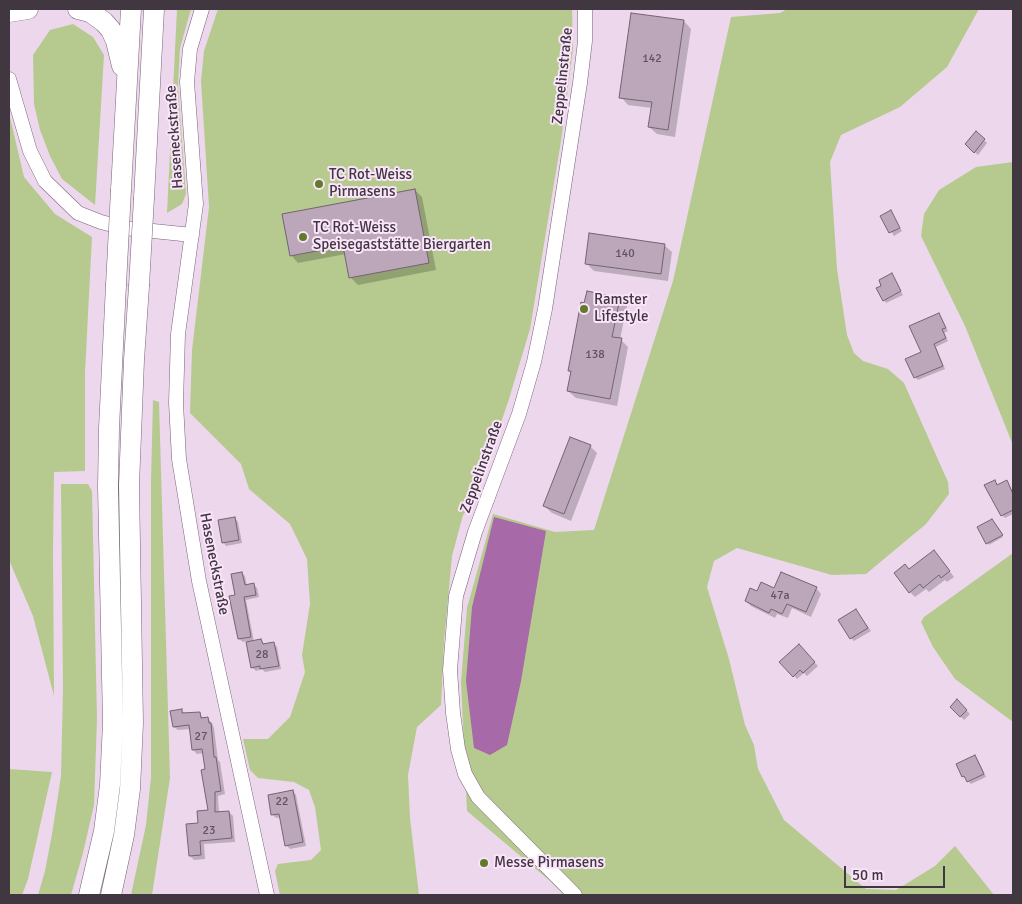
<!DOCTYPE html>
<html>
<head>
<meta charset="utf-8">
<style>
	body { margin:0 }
	#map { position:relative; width:1022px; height:904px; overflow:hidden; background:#edd7ec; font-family:Signika,sans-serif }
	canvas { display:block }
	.frame { position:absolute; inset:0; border:10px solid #403740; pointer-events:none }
	.scale { position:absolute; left:844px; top:866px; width:101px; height:22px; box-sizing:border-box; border:2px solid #403740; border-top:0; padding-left:6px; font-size:15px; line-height:18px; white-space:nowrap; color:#403740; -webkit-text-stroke:4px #fae4fa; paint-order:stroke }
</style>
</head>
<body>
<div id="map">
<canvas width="1022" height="904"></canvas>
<div class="frame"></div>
<div class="scale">50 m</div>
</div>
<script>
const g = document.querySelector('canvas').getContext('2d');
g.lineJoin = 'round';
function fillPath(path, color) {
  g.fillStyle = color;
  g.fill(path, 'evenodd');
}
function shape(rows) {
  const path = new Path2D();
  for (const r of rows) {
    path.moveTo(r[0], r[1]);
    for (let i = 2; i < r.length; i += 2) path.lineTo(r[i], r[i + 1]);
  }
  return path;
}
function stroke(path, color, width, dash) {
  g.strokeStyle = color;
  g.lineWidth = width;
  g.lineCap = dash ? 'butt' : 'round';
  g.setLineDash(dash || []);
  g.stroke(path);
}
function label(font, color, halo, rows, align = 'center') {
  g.font = font + ' Signika,sans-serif';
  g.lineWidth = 4;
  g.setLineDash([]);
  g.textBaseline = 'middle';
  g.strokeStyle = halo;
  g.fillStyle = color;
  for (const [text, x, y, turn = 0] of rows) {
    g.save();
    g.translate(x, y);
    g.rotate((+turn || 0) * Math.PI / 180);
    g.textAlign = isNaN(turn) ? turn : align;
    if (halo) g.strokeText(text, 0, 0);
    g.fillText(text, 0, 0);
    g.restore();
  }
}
const green = shape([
	[177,9,191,9,180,48,178,86,186,194,182,204,167,213],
	[218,9,572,9,573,49,561,141,530,329,509,399,474,502,463,515,452,556,444,642,441,705,417,727,408,775,410,818,419,895,280,895,275,871,278,864,311,860,321,850,315,807,309,790,294,782,258,778,250,770,243,739,268,739,290,717,305,672,302,655,310,604,307,559,290,524,249,489,241,464,190,413,192,350,209,207,201,81,204,51],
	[787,9,979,9,947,67,900,107,841,135,830,162,837,269,847,335,854,353,863,361,888,369,904,383,948,482,949,494,926,524,866,574,832,575,737,548,714,561,707,587,729,659,745,725,754,745,758,769,784,820,866,889,896,890,935,866,955,846,994,895,564,895,550,881,467,811,461,682,467,608,493,514,555,532,594,530,673,281,731,17,780,13],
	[73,24,93,37,104,55,95,205,62,179,50,156,40,130,34,104,33,55,50,30],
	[9,113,24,177,55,214,92,237,85,373,85,471,54,472,53,552,54,696,33,616,9,560],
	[1013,162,1013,445,965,326,921,236,924,214,939,190,976,167],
	[153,400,159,402,170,778,152,895,131,895,146,825,151,777,151,481],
	[61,484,88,484,92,491,97,719,94,805,83,853,71,895,38,895,45,871,52,834,61,776,63,689],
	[1013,553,1013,722,955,679,933,647,921,622,924,617],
	[9,769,52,772,28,879,22,895,9,895]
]);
const water = shape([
	[494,517,546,531,521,681,507,745,490,755,474,748,466,681,472,607]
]);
const shadow = shape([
	[684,21,691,29,675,137,657,134,649,127,652,108,628,105,621,97],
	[984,140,987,143,978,155,966,144],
	[415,190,422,197,436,270,358,285,350,277,346,254,298,263,291,255],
	[890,212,902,231,894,236,882,216],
	[664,245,672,252,668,281,594,271,586,263],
	[892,275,903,295,886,303,884,300,883,286],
	[619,299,627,306,620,339,628,347,617,406,576,398,568,391,572,373,569,371],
	[939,314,948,331,944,333,948,341,936,347,945,369,918,380,915,377,923,352],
	[590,446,597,453,571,521,552,513,544,506],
	[995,482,998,485,1007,482,1013,492,1013,514,1005,518,1002,515],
	[235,518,238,522,242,543,226,546,223,542],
	[993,522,1003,537,989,545,979,528],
	[939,557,954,577,947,582,945,580,929,592,926,589,915,597,910,592,909,570],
	[242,573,245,576,247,586,254,585,257,588,259,597,246,600,254,642,261,640,264,644,273,643,277,647,281,669,265,672,262,669,256,671,252,667,247,641,243,642,239,639,236,596],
	[816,588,821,594,811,617,792,608,788,618,777,614,775,618,751,606,746,601,758,592,775,590],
	[856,610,871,631,854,641,851,638],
	[799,646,818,666,807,676,804,673,797,679,781,662],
	[957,701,970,714,964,720,951,707],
	[181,710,185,714,199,713,204,719,208,719,212,723,214,728,218,760,220,762,225,794,218,796,219,813,229,812,233,816,235,842,204,844,205,859,194,860,190,856,199,824,209,811,207,770,204,753,197,754,193,750,191,729,178,730,174,727],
	[974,757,978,760,986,777,971,784,963,776],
	[293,791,296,795,306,846,290,849,286,845,281,817,276,818,272,814]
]);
const building = shape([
	[631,13,684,20,668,130,648,127,652,102,619,98,631,13],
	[976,131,985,139,974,153,965,144,976,131],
	[415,189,429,263,349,278,343,246,290,256,282,214,415,189],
	[891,210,900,228,889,233,880,216,891,210],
	[589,233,665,244,661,274,585,264,589,233],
	[892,273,901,291,883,301,876,288,881,286,879,280,892,273],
	[587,291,620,298,612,337,622,338,610,399,567,391,571,371,568,371,581,302,584,303,587,291],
	[939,313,946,328,942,329,946,338,934,344,943,366,914,378,905,359,921,352,909,326,939,313],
	[570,437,591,445,564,514,543,506,570,437],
	[995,480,997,485,1007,480,1013,494,1013,510,1001,516,984,485,995,480],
	[235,517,239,540,222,543,218,520,235,517],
	[992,519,1003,535,986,544,977,527,992,519],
	[934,550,950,571,941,578,939,575,923,588,920,584,909,593,894,573,905,564,909,569,934,550],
	[242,572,245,585,254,583,256,595,244,597,251,637,238,639,229,596,235,595,231,574,242,572],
	[781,572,817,587,806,612,787,604,782,614,771,609,769,613,745,601,750,588,757,591,761,582,774,588,781,572],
	[856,609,868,628,850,639,838,620,856,609],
	[261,639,263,644,274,642,279,666,260,669,260,666,251,668,246,642,261,639],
	[799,644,815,662,803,673,800,670,793,677,779,662,799,644],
	[957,699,967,710,960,717,950,707,957,699],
	[182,709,182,713,200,712,201,718,208,717,209,723,211,723,214,757,216,757,221,791,215,792,215,812,229,811,232,838,200,841,201,855,189,856,186,824,198,823,197,811,208,810,201,770,205,769,202,749,192,750,189,725,173,727,170,711,182,709],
	[975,755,984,774,967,782,964,776,962,777,956,764,975,755],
	[293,790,303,842,285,846,279,814,271,815,268,795,293,790]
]);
const minor = shape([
	[202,9,190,49,187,82,196,204,178,334,176,403,179,459,199,581,267,895],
	[9,79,30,151,45,181,78,213,101,222,124,228,192,235],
	[575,895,478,797,465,774,458,749,453,713,450,670,456,596,475,532,519,414,534,362,545,309,580,83,585,41,585,9]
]);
const highway = shape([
	[78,9,90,12,104,22,111,30,116,41,122,66],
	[9,12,28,9],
	[121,190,131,9],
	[144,198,154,9],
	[89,895,104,831,110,785,113,723,108,487,109,428,116,285],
	[111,895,124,835,130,789,133,723,129,485,134,360,139,286]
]);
const highwayBridge = shape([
	[116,285,121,190],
	[139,286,144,198]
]);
const markers = [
	[319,184,5,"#637a2b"],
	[303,237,5,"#637a2b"],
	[584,309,5,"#637a2b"],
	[484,863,5,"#637a2b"]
];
const numberNames = [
	["142",652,59],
	["140",625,254],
	["138",595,355],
	["47a",780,596],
	["28",262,655],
	["27",201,737],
	["22",282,802],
	["23",209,831]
];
const streetNames = [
	["Zeppelinstraße",563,76,-84],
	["Haseneckstraße",175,137,-94],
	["Zeppelinstraße",482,467,-70],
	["Haseneckstraße",214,564,79]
];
const poiNames = [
	["TC Rot-Weiss",329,175],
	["Pirmasens",329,192],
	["TC Rot-Weiss",313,228],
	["Speisegaststätte Biergarten",313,245],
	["Ramster",594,300],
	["Lifestyle",594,317],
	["Messe Pirmasens",494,863]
];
fillPath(green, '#b6ca8f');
fillPath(water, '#a769a7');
fillPath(shadow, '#0003');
fillPath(building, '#bba6ba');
stroke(building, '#756274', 1);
stroke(minor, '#776476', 15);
stroke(highway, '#776476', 21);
stroke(minor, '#fff', 14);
stroke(highway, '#fff', 20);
stroke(highwayBridge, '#776476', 21, []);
stroke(highwayBridge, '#fff', 20);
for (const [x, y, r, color] of markers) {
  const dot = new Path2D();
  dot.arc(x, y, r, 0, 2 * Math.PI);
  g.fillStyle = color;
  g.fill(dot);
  stroke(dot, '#fae4fa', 2);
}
label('12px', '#5f535e', null, numberNames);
label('15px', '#403740', '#fae4fa', streetNames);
label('15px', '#403740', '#fae4fa', poiNames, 'left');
</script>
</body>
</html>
